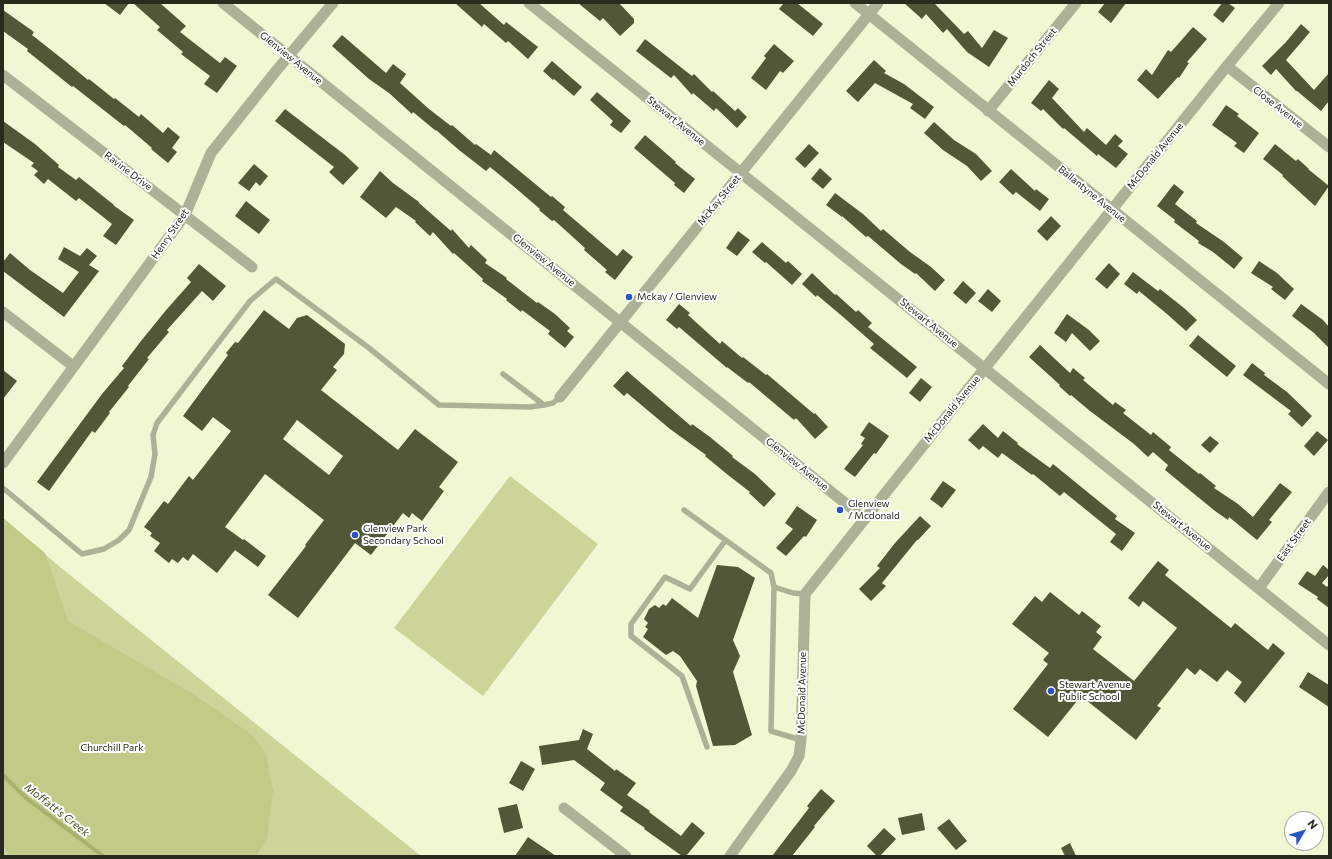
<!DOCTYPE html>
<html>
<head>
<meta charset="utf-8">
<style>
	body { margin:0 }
	#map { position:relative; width:1332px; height:859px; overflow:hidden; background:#f1f7d2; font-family:Commissioner,sans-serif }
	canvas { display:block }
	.frame { position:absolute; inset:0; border:4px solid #292b1e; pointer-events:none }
	.north { position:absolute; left:1284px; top:811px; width:40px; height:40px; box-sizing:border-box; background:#fff; border:1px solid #a9aaa5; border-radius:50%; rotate:52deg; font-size:11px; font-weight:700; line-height:16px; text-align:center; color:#292b1e }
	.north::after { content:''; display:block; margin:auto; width:14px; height:18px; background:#2a54c3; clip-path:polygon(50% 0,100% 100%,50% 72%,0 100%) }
</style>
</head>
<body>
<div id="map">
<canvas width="1332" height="859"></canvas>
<div class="frame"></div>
<div class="north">N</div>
</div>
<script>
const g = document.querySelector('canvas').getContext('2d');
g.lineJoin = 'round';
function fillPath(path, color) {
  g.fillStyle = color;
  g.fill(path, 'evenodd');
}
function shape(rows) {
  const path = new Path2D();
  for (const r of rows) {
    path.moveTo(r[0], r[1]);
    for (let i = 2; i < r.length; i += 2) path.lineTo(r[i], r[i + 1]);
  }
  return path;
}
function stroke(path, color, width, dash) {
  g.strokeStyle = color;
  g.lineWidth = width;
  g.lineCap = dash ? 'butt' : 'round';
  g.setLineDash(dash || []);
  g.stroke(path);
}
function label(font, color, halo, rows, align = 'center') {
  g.font = font + ' Commissioner,sans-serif';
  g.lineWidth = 4;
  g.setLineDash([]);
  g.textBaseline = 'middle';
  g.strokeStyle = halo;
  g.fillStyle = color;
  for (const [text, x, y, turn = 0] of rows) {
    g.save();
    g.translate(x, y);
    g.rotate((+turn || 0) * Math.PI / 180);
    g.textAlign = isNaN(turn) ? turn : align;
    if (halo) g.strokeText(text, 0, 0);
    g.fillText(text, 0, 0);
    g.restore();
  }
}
const green = shape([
	[510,476,598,544,483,696,394,628],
	[3,518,60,567,421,856,3,856]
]);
const forest = shape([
	[3,518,45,553,68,621,193,694,251,734,266,753,273,791,267,838,256,856,10,856,3,846]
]);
const stream = shape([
	[3,775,26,798,103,856]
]);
const building = shape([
	[104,3,129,3,120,15],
	[133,3,160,3,186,26,180,32,220,63,225,57,237,66,217,93,204,84,210,76,181,54,183,52,157,30,160,27],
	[455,3,479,3,504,25,506,22,538,47,528,59,508,41,506,43,484,24,482,27],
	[578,3,619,3,634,19,634,23,620,36,603,18,600,21],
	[784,3,797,3,823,24,813,36,779,9],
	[904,3,936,3,935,4,964,34,968,31,982,48,994,30,1008,38,989,67,967,52,947,29,943,33,926,14,922,19],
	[1105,3,1126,3,1111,23,1098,12],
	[1222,3,1228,3,1235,8,1223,23,1213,15],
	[3,10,34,32,32,35,65,61,88,80,89,79,114,99,115,98,139,117,141,114,163,133,168,127,180,137,172,148,177,152,168,163,151,149,152,148,125,125,124,126,73,86,72,87,27,51,28,49,3,31],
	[1301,24,1310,32,1286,60,1314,90,1329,73,1329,101,1321,111,1297,91,1296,91,1276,69,1271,75,1262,66,1286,42],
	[1193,27,1207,39,1187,62,1189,63,1179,78,1178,77,1158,99,1137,80,1146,69,1152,75,1168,50,1171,52],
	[342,35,386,73,393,64,406,74,400,83,429,109,451,126,452,125,475,145,476,144,491,155,494,150,551,197,552,196,565,207,563,210,617,256,623,249,633,257,615,280,605,272,607,270,584,250,585,248,554,220,552,221,539,210,540,209,512,185,490,167,486,171,459,150,436,130,436,131,413,112,412,114,389,93,369,79,332,46],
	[645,39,692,76,694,74,712,92,713,91,735,111,738,108,747,117,737,128,716,108,714,111,693,93,692,95,674,75,671,78,636,51],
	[774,44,794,61,783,73,780,71,766,90,751,78,766,58,764,56],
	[874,60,886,71,884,73,904,84,934,107,925,119,910,108,913,104,875,83,858,102,846,91],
	[552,61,582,87,574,96,554,79,553,80,543,71],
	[1049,80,1059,89,1052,98,1084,132,1087,128,1106,145,1115,134,1123,141,1118,146,1128,154,1116,168,1098,154,1097,156,1064,128,1063,129,1043,109,1041,111,1031,103],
	[597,92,631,121,621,133,610,125,613,121,590,100],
	[1226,105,1239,114,1237,116,1259,133,1244,153,1234,146,1237,143,1212,125],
	[285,109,345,155,359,168,343,185,329,172,334,167,275,121],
	[3,121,35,144,59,165,58,167,76,180,79,177,114,205,113,205,134,220,116,245,103,236,112,224,79,198,76,201,48,179,44,184,34,175,38,171,31,166,34,163,3,142],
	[934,122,954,140,976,154,992,171,981,181,967,166,943,150,924,133],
	[645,135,676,162,675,163,695,179,684,193,674,185,675,183,634,148],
	[809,144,819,153,805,168,795,159],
	[1275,144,1296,161,1298,159,1309,169,1308,169,1329,186,1315,206,1282,176,1283,175,1263,159],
	[254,164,268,176,260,186,256,182,249,191,238,183],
	[820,168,832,179,823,189,811,179],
	[1011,169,1035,191,1036,189,1049,199,1040,211,1016,192,1013,195,999,182],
	[380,171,393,183,419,202,419,203,451,231,452,229,469,248,471,245,487,260,485,263,507,278,506,279,537,303,538,302,555,314,570,328,567,331,574,337,565,348,548,334,550,331,522,310,521,312,506,300,507,299,482,281,483,279,454,253,453,254,433,232,430,236,415,222,416,221,396,207,386,218,360,197],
	[1174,184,1184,192,1175,204,1197,221,1196,223,1224,242,1243,258,1234,269,1213,252,1198,243,1199,241,1174,222,1175,220,1157,206],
	[835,193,863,214,881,231,883,229,910,252,931,267,945,280,935,291,916,273,915,274,901,264,868,236,866,237,842,216,842,217,826,205],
	[246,201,270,220,259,234,235,216],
	[1051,216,1061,226,1047,241,1037,231],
	[738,231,750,240,737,256,726,248],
	[762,242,786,263,788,261,802,274,792,285,766,262,765,263,752,252],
	[64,247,80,256,87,248,97,256,89,265,99,271,64,317,3,271,3,262,10,253,30,270,63,293,79,272,58,259],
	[1259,261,1277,273,1294,289,1285,300,1271,289,1273,287,1251,273],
	[1109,263,1120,274,1107,289,1095,279],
	[199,264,226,286,213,301,202,291,167,330,169,332,147,358,149,359,128,386,129,387,109,412,110,413,95,433,92,431,49,491,37,482,102,394,124,368,122,366,141,341,167,309,191,282,187,278],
	[1133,272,1158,291,1160,289,1184,308,1197,320,1186,331,1167,314,1139,291,1137,294,1124,284],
	[812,273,835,295,836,294,856,312,858,310,872,323,868,327,917,367,907,378,870,348,874,344,842,316,817,295,816,297,802,284],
	[963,281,976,293,966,304,953,293],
	[988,289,1001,301,992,312,978,301],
	[679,304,690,313,688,315,720,344,722,341,742,358,743,357,766,375,767,374,814,414,815,413,828,427,815,439,796,418,794,420,749,382,748,383,727,367,727,368,679,327,677,329,666,320],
	[1301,304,1323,320,1329,327,1329,348,1314,333,1292,316],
	[264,310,289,329,297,318,307,315,345,344,344,354,333,367,337,370,321,390,398,450,415,429,458,462,439,487,444,491,422,521,412,513,409,518,403,513,371,555,355,543,298,618,268,595,306,546,305,545,324,520,265,474,225,527,243,540,244,539,266,556,258,567,235,550,217,573,193,554,188,561,183,557,178,563,172,559,169,563,154,551,160,543,150,536,152,533,144,527,164,501,168,504,189,476,193,480,231,431,213,417,202,431,183,416,228,355,226,353,235,342,238,343],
	[297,420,343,456,329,475,283,439],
	[1067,314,1089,330,1100,341,1090,351,1072,333,1066,342,1054,333],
	[1198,335,1236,366,1227,377,1189,346],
	[1040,345,1070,373,1073,368,1085,378,1083,380,1113,405,1115,402,1126,410,1123,413,1151,435,1153,432,1171,447,1169,450,1199,474,1200,473,1216,486,1214,488,1238,504,1253,517,1280,483,1292,492,1269,520,1272,522,1257,540,1229,517,1228,520,1215,511,1165,470,1168,465,1153,452,1148,457,1134,444,1090,411,1071,395,1070,396,1059,386,1060,385,1029,357],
	[1252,363,1265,373,1264,375,1287,392,1312,416,1302,427,1288,414,1291,411,1243,375],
	[3,370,17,381,3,399],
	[627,371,691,426,692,424,710,437,733,456,732,457,755,474,776,494,764,507,749,493,750,492,728,475,705,456,706,455,670,429,627,393,624,396,613,386],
	[921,378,932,387,920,402,909,393],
	[869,422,889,436,876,454,874,453,855,477,844,469,863,445,861,444,865,438,860,435],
	[983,424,998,438,1003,431,1018,443,1017,444,1050,468,1053,464,1117,516,1115,519,1135,533,1122,551,1110,542,1116,534,1064,492,1060,496,1033,474,1032,475,1002,453,998,458,983,446,979,450,968,440],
	[1317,431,1328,440,1314,456,1304,446],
	[1210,436,1219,443,1210,453,1201,445],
	[943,481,956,490,942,508,930,499],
	[797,506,817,520,806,537,804,536,786,556,776,548,793,529,785,523],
	[920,516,931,526,918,540,917,540,882,583,886,586,871,601,859,589,880,568,877,566,895,543],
	[1158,561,1169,570,1165,575,1231,628,1235,623,1268,650,1273,643,1285,653,1245,703,1234,693,1242,682,1227,670,1217,682,1200,669,1195,675,1187,668,1157,706,1161,708,1136,740,1081,696,1048,737,1013,709,1048,664,1043,660,1049,653,1012,624,1035,596,1042,602,1050,592,1079,615,1082,611,1101,626,1096,632,1102,637,1093,649,1134,681,1177,628,1143,601,1139,607,1128,598],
	[717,565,738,567,755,578,733,640,740,656,733,672,752,735,735,745,713,746,696,686,697,681,680,656,673,651,666,655,643,637,648,629,645,627,648,623,644,619,649,609,655,605,659,608,663,604,666,606,672,598,698,618],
	[1323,565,1329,570,1329,575,1322,583,1327,587,1329,584,1329,608,1317,599,1318,597,1298,584,1307,571,1315,576],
	[1308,672,1329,685,1329,707,1299,687],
	[583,729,593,734,587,749,615,771,616,769,636,783,627,795,650,811,649,812,681,836,692,822,705,833,686,856,682,856,644,829,645,828,620,811,623,807,600,790,605,783,574,760,542,765,539,746,579,740],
	[521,761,535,769,523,791,509,783],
	[821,789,835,801,814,826,815,827,792,856,772,856,809,808,807,806],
	[517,804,523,828,504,833,498,808],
	[922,813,925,830,902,835,898,818],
	[949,819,967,841,956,850,937,828],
	[884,828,896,839,880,856,877,856,867,846],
	[528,837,556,856,515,856],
	[1070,843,1076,856,1065,856,1061,848]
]);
const lane = shape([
	[503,374,544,405],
	[3,488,82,554,104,549,119,540,129,530,151,477,155,454,153,435,157,423,250,301,276,279,369,348,439,405,530,407,544,405,553,403,560,397],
	[684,510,771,573,774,587,771,731,801,740],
	[774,587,793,593,805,594],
	[707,747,682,676,631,636,631,624,665,577,690,589,725,541]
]);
const street = shape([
	[223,3,865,519],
	[529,3,1329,645],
	[855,3,1329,384],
	[1227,66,1329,147],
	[3,75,252,267],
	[988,111,1076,3],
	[3,312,73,366],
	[560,397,878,3],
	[3,463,185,215,211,153,276,71,333,3],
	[1259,588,1329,492],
	[564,808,626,856],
	[730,856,791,771,799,756,801,740,805,594,985,368,1227,66,1279,3]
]);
const markers = [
	[629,297,4,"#2a54c3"],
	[840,510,4,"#2a54c3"],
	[355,535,4,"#2a54c3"],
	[1051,691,4,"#2a54c3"]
];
const streetNames = [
	["Murdoch Street",1032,57,-51],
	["Glenview Avenue",291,58,39],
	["Close Avenue",1278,107,38],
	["Stewart Avenue",676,121,39],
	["McDonald Avenue",1155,156,-51],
	["Ravine Drive",128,171,37],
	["Ballantyne Avenue",1092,194,39],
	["McKay Street",719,200,-51],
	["Henry Street",170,234,-56],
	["Glenview Avenue",544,260,39],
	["Stewart Avenue",929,323,39],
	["McDonald Avenue",952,409,-51],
	["Glenview Avenue",797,464,39],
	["Stewart Avenue",1182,526,39],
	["East Street",1294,540,-54],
	["McDonald Avenue",802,693,-89]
];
const poiNames = [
	["Mckay / Glenview",637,297],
	["Glenview",848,504],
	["/ Mcdonald",848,516],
	["Glenview Park",363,529],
	["Secondary School",363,541],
	["Stewart Avenue",1059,685],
	["Public School",1059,697]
];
const parkNames = [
	["Churchill Park",112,748]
];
const waterNames = [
	["Moffatt's Creek",57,810,38]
];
fillPath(green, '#ccd49a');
fillPath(forest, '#c1ca87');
stroke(stream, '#a8b06e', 4);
fillPath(building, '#525737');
stroke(lane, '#adb195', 5.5);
stroke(street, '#adb195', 11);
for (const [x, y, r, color] of markers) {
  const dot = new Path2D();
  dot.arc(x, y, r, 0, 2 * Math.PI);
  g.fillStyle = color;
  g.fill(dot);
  stroke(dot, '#fff', 1.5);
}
label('10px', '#292b1e', '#fff', streetNames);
label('10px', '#292b1e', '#fff', poiNames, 'left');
label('10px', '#2c3012', '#fff', parkNames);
label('italic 11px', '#4a4f1e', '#fff', waterNames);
</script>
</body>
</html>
